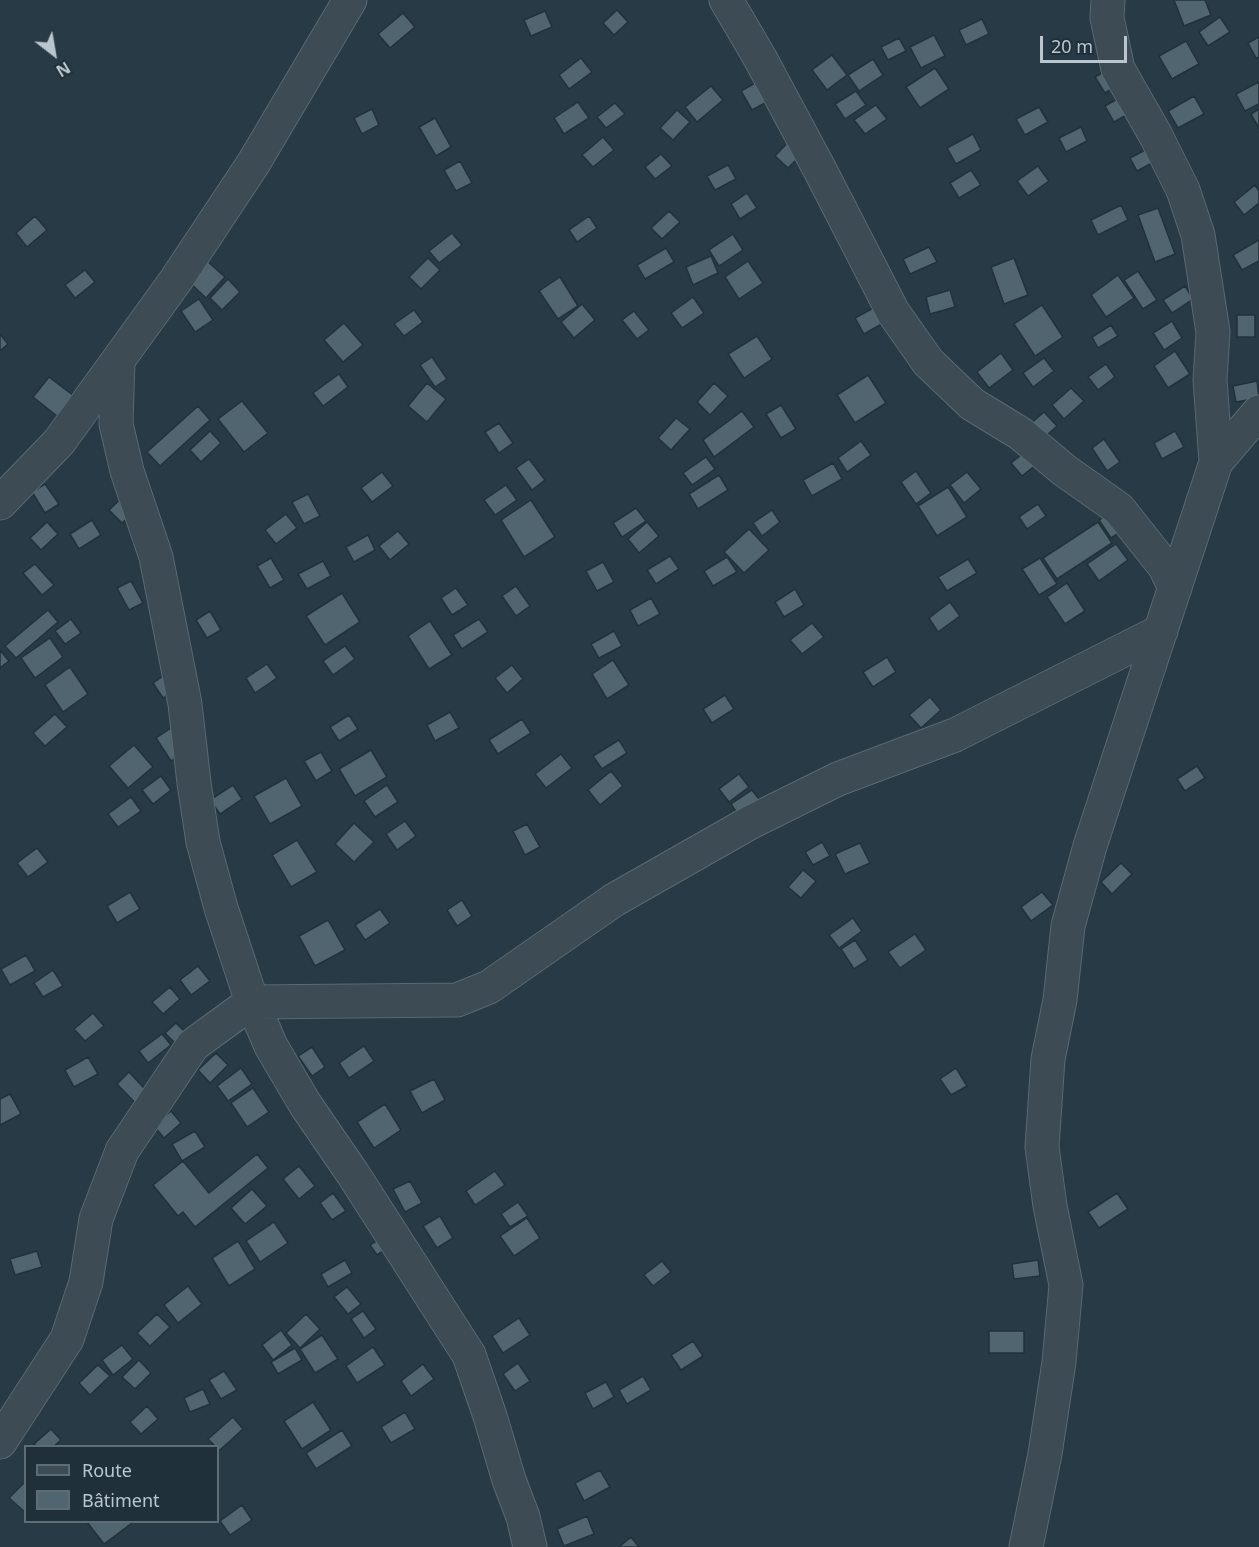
<!DOCTYPE html>
<html>
<head>
<meta charset="utf-8">
<style>
	body { margin:0 }
	#map { position:relative; width:1259px; height:1547px; overflow:hidden; background:#273a45; font-family:"Noto Sans",sans-serif }
	canvas { display:block }
	.legend { position:absolute; left:24px; top:1445px; width:195px; height:78px; box-sizing:border-box; background:#20303a; border:2px solid #5d6c75; margin:0; padding:8px 10px; list-style:none; font-size:18px; color:#b9c6ce }
	.legend li { display:flex; align-items:center; gap:12px; height:30px }
	.legend b { width:30px; border:2px solid #5d6c75 }
	.north { position:absolute; left:24px; top:24px; width:60px; height:60px; -webkit-text-stroke:4px #20303a; paint-order:stroke; rotate:149deg; font-size:16px; font-weight:700; line-height:24px; text-align:center; color:#b9c6ce }
	.north::after { content:''; display:block; margin:auto; width:21px; height:27px; background:#b9c6ce; clip-path:polygon(50% 0,100% 100%,50% 72%,0 100%) }
	.scale { position:absolute; left:1040px; top:36px; width:87px; height:27px; box-sizing:border-box; border:3px solid #b9c6ce; border-top:0; padding-left:8px; font-size:18px; line-height:21px; white-space:nowrap; color:#b9c6ce; -webkit-text-stroke:4px #20303a; paint-order:stroke }
</style>
</head>
<body>
<div id="map">
<canvas width="1259" height="1547"></canvas>
<ul class="legend">
<li><b style="height:8px;background:#3c4b54"></b>Route</li>
<li><b style="height:16px;background:#506570"></b>Bâtiment</li>
</ul>
<div class="north">N</div>
<div class="scale">20 m</div>
</div>
<script>
const g = document.querySelector('canvas').getContext('2d');
g.lineJoin = 'round';
function fillPath(path, color) {
  g.fillStyle = color;
  g.fill(path, 'evenodd');
}
function shape(rows) {
  const path = new Path2D();
  for (const r of rows) {
    path.moveTo(r[0], r[1]);
    for (let i = 2; i < r.length; i += 2) path.lineTo(r[i], r[i + 1]);
  }
  return path;
}
function stroke(path, color, width, dash) {
  g.strokeStyle = color;
  g.lineWidth = width;
  g.lineCap = dash ? 'butt' : 'round';
  g.setLineDash(dash || []);
  g.stroke(path);
}
const building = shape([
	[1174,0,1205,0,1211,15,1184,26,1174,0],
	[617,10,628,22,614,35,603,23,617,10],
	[545,11,552,27,531,36,524,20,545,11],
	[403,13,415,27,390,48,378,34,403,13],
	[1220,17,1230,32,1208,46,1199,32,1220,17],
	[982,19,989,34,966,45,959,30,982,19],
	[934,35,945,56,921,68,910,47,934,35],
	[1259,37,1259,57,1256,58,1248,43,1259,37],
	[899,38,906,51,888,60,881,47,899,38],
	[1186,41,1199,64,1172,79,1159,56,1186,41],
	[832,55,847,75,827,90,812,70,832,55],
	[581,58,592,72,569,89,559,75,581,58],
	[873,59,883,75,859,91,848,75,873,59],
	[1119,63,1129,79,1105,93,1095,77,1119,63],
	[935,68,949,89,920,108,906,87,935,68],
	[771,74,782,94,752,110,741,91,771,74],
	[1259,82,1259,104,1245,111,1236,94,1259,82],
	[711,86,723,100,697,122,685,107,711,86],
	[856,91,866,105,845,119,835,104,856,91],
	[1130,92,1139,108,1114,122,1105,106,1130,92],
	[1194,96,1204,114,1178,128,1168,111,1194,96],
	[578,102,589,118,564,134,554,118,578,102],
	[615,103,625,114,606,128,597,117,615,103],
	[876,105,887,119,865,134,854,120,876,105],
	[1039,107,1048,122,1025,135,1016,119,1039,107],
	[372,109,379,125,362,134,354,118,372,109],
	[1259,109,1259,128,1251,114,1259,109],
	[677,110,690,122,673,140,660,128,677,110],
	[435,118,451,147,436,156,419,127,435,118],
	[1081,127,1087,141,1066,152,1059,138,1081,127],
	[973,134,981,150,956,164,947,148,973,134],
	[603,137,614,150,593,167,582,155,603,137],
	[791,139,804,152,788,168,775,156,791,139],
	[1149,148,1156,161,1137,171,1130,158,1149,148],
	[661,154,672,166,655,179,645,167,661,154],
	[460,161,472,183,456,191,444,170,460,161],
	[728,165,736,179,715,190,707,176,728,165],
	[1038,166,1049,181,1028,196,1017,181,1038,166],
	[971,170,981,185,959,198,950,183,971,170],
	[1255,185,1259,191,1259,203,1244,215,1234,202,1255,185],
	[747,193,757,208,740,219,731,204,747,193],
	[1121,205,1128,220,1098,235,1091,220,1121,205],
	[1158,208,1175,254,1155,262,1138,215,1158,208],
	[669,211,680,222,662,239,651,228,669,211],
	[35,216,47,230,27,247,16,233,35,216],
	[589,216,597,228,577,242,569,230,589,216],
	[452,233,462,245,439,263,429,251,452,233],
	[733,234,743,250,719,266,709,250,733,234],
	[1259,240,1259,261,1242,270,1233,255,1259,240],
	[929,247,937,262,910,274,903,259,929,247],
	[666,248,674,262,645,279,637,265,666,248],
	[711,256,718,273,693,285,686,267,711,256],
	[428,258,440,270,421,289,409,277,428,258],
	[1014,258,1028,295,1004,304,991,267,1014,258],
	[207,261,225,277,206,298,188,281,207,261],
	[748,261,763,283,739,299,725,277,748,261],
	[85,270,95,282,75,298,65,285,85,270],
	[1138,271,1157,300,1143,309,1124,280,1138,271],
	[1118,275,1134,298,1106,317,1091,295,1118,275],
	[560,277,578,306,558,319,539,291,560,277],
	[228,279,240,292,222,310,210,298,228,279],
	[1185,286,1193,299,1172,313,1163,300,1185,286],
	[950,290,955,307,930,314,926,297,950,290],
	[693,297,704,313,682,328,671,313,693,297],
	[199,299,213,320,195,332,181,311,199,299],
	[582,304,595,320,574,338,561,322,582,304],
	[879,305,887,321,864,334,855,318,879,305],
	[1042,305,1063,337,1035,356,1014,324,1042,305],
	[414,310,423,322,404,336,394,324,414,310],
	[634,311,649,330,637,339,622,320,634,311],
	[1237,315,1255,315,1255,337,1237,337,1237,315],
	[1172,321,1182,338,1164,350,1153,333,1172,321],
	[344,323,363,345,343,362,324,340,344,323],
	[1111,325,1118,336,1098,348,1092,337,1111,325],
	[0,334,8,344,0,351,0,334],
	[757,336,772,359,744,378,728,354,757,336],
	[1175,351,1190,374,1168,388,1154,366,1175,351],
	[1001,353,1013,370,989,388,977,372,1001,353],
	[432,357,447,379,435,387,420,365,432,357],
	[1044,358,1054,371,1033,387,1023,373,1044,358],
	[1106,364,1115,377,1098,390,1088,377,1106,364],
	[339,374,348,387,323,406,313,393,339,374],
	[868,375,886,403,855,423,837,395,868,375],
	[49,377,74,396,57,416,33,397,49,377],
	[1257,381,1259,398,1236,402,1233,386,1257,381],
	[427,383,446,399,427,422,408,406,427,383],
	[714,383,728,396,710,415,697,402,714,383],
	[1071,388,1084,401,1064,419,1052,405,1071,388],
	[242,401,268,433,244,452,218,419,242,401],
	[781,405,796,429,781,438,766,414,781,405],
	[198,406,210,420,160,466,147,452,198,406],
	[742,411,754,427,714,457,703,440,742,411],
	[1044,412,1057,426,1034,447,1021,432,1044,412],
	[676,418,690,429,671,450,658,438,676,418],
	[499,423,513,443,499,453,485,432,499,423],
	[210,431,221,443,201,462,190,450,210,431],
	[1175,431,1184,447,1162,459,1154,443,1175,431],
	[1104,439,1120,462,1107,471,1092,448,1104,439],
	[861,441,871,455,847,472,838,458,861,441],
	[1031,447,1042,460,1022,476,1011,463,1031,447],
	[706,457,715,469,692,485,683,473,706,457],
	[529,459,545,480,532,490,516,468,529,459],
	[833,463,842,479,812,496,803,480,833,463],
	[916,471,931,493,916,504,901,482,916,471],
	[382,472,393,486,372,502,361,488,382,472],
	[967,472,981,489,964,503,950,485,967,472],
	[719,475,728,490,698,509,689,494,719,475],
	[45,484,59,504,45,513,32,492,45,484],
	[506,485,517,500,495,515,484,500,506,485],
	[948,487,967,517,937,536,918,506,948,487],
	[127,493,139,507,122,523,109,510,127,493],
	[308,494,320,516,304,524,292,502,308,494],
	[531,500,555,537,524,557,501,520,531,500],
	[1127,502,1139,520,1111,538,1099,520,1127,502],
	[1038,504,1046,516,1027,529,1019,517,1038,504],
	[636,508,646,521,622,537,613,523,636,508],
	[772,510,780,522,762,536,753,523,772,510],
	[286,514,297,528,276,544,265,530,286,514],
	[92,520,101,535,79,549,70,534,92,520],
	[47,522,58,534,41,550,30,538,47,522],
	[647,522,659,536,639,553,628,539,647,522],
	[1098,522,1112,543,1057,579,1043,558,1098,522],
	[749,529,769,550,744,573,724,552,749,529],
	[398,531,409,544,390,560,379,546,398,531],
	[368,535,375,550,354,562,346,547,368,535],
	[1116,544,1128,560,1099,581,1087,564,1116,544],
	[670,556,679,569,656,584,647,570,670,556],
	[727,557,737,572,713,586,704,571,727,557],
	[271,558,284,580,270,588,257,566,271,558],
	[1040,558,1057,584,1039,595,1022,569,1040,558],
	[968,559,977,573,947,591,938,577,968,559],
	[323,561,331,576,307,589,298,574,323,561],
	[603,562,614,582,597,591,586,571,603,562],
	[35,564,54,585,42,595,23,573,35,564],
	[131,581,143,603,129,610,117,588,131,581],
	[1067,583,1085,611,1065,624,1047,597,1067,583],
	[516,586,530,606,516,616,502,596,516,586],
	[456,588,468,605,452,615,441,598,456,588],
	[795,589,804,605,784,617,775,602,795,589],
	[342,593,360,622,325,645,306,616,342,593],
	[651,598,660,614,638,626,630,610,651,598],
	[950,602,960,616,938,632,929,618,950,602],
	[48,610,58,622,16,658,5,646,48,610],
	[210,611,221,630,207,638,196,620,210,611],
	[71,619,81,633,65,644,55,631,71,619],
	[479,619,488,632,462,649,453,635,479,619],
	[430,621,452,655,429,669,408,636,430,621],
	[812,623,824,637,802,654,790,640,812,623],
	[614,631,622,646,599,658,591,644,614,631],
	[50,638,63,657,35,678,21,658,50,638],
	[345,646,355,659,333,675,323,661,345,646],
	[0,650,9,661,0,668,0,650],
	[887,657,896,672,873,687,863,672,887,657],
	[613,660,629,685,607,699,592,674,613,660],
	[267,664,277,678,255,693,246,678,267,664],
	[512,665,523,679,507,693,495,678,512,665],
	[70,667,88,694,63,712,45,685,70,667],
	[172,670,182,685,163,698,153,683,172,670],
	[725,695,734,709,712,723,703,709,725,695],
	[930,697,941,710,921,728,909,715,930,697],
	[450,712,459,728,435,741,427,725,450,712],
	[55,714,67,727,45,746,33,733,55,714],
	[349,715,358,729,339,741,330,727,349,715],
	[522,719,531,733,498,754,489,740,522,719],
	[177,724,192,746,171,761,156,738,177,724],
	[619,740,627,753,602,769,593,756,619,740],
	[134,745,153,767,128,788,109,766,134,745],
	[371,750,387,777,355,796,339,769,371,750],
	[321,752,332,771,316,781,304,761,321,752],
	[561,754,572,768,546,788,535,774,561,754],
	[1197,766,1205,778,1185,791,1177,779,1197,766],
	[611,771,623,786,600,805,588,790,611,771],
	[739,774,749,787,729,802,719,789,739,774],
	[161,776,171,790,153,804,142,790,161,776],
	[286,778,302,806,270,824,254,796,286,778],
	[233,785,242,799,220,814,210,800,233,785],
	[387,785,398,802,375,817,364,801,387,785],
	[752,790,762,803,741,819,731,804,752,790],
	[131,797,141,811,118,827,108,814,131,797],
	[405,821,416,836,397,850,386,834,405,821],
	[354,823,374,842,354,862,335,844,354,823],
	[527,824,540,847,525,855,513,831,527,824],
	[297,840,317,872,291,887,272,855,297,840],
	[822,842,830,856,813,865,805,852,822,842],
	[860,843,870,863,845,874,835,854,860,843],
	[37,848,48,862,28,877,17,863,37,848],
	[1121,863,1132,874,1112,894,1101,882,1121,863],
	[803,870,816,881,801,898,788,887,803,870],
	[130,892,140,909,117,923,107,906,130,892],
	[1042,892,1053,905,1031,921,1021,907,1042,892],
	[462,900,472,916,457,926,447,910,462,900],
	[380,909,390,923,365,940,355,925,380,909],
	[853,918,862,931,839,948,829,935,853,918],
	[328,920,345,950,315,966,299,936,328,920],
	[915,934,926,950,900,968,888,952,915,934],
	[855,940,868,960,854,969,841,949,855,940],
	[26,955,35,971,10,985,1,969,26,955],
	[198,966,210,981,191,995,180,980,198,966],
	[53,970,63,986,43,997,34,983,53,970],
	[170,987,180,999,163,1014,152,1002,170,987],
	[93,1013,104,1026,85,1041,74,1029,93,1013],
	[176,1023,191,1038,181,1049,165,1033,176,1023],
	[162,1034,171,1045,148,1063,139,1051,162,1034],
	[364,1046,374,1061,349,1078,339,1063,364,1046],
	[312,1047,325,1067,312,1076,298,1056,312,1047],
	[216,1053,228,1065,210,1083,198,1070,216,1053],
	[88,1057,98,1074,74,1087,65,1070,88,1057],
	[241,1068,252,1084,228,1101,217,1086,241,1068],
	[956,1068,967,1086,951,1095,940,1079,956,1068],
	[129,1072,154,1099,142,1110,117,1084,129,1072],
	[434,1079,445,1100,422,1113,410,1091,434,1079],
	[253,1088,269,1112,247,1127,231,1103,253,1088],
	[10,1094,21,1114,0,1125,0,1099,10,1094],
	[385,1104,401,1130,374,1148,357,1122,385,1104],
	[171,1111,181,1123,164,1138,154,1126,171,1111],
	[195,1131,205,1147,182,1161,172,1144,195,1131],
	[257,1154,268,1168,195,1227,183,1212,178,1216,153,1185,183,1161,209,1193,257,1154],
	[299,1166,315,1186,299,1199,283,1179,299,1166],
	[495,1171,505,1185,475,1205,466,1191,495,1171],
	[410,1181,422,1203,405,1212,393,1189,410,1181],
	[252,1189,267,1206,245,1224,231,1208,252,1189],
	[333,1193,346,1211,332,1220,320,1203,333,1193],
	[1117,1193,1128,1209,1099,1228,1088,1212,1117,1193],
	[518,1202,528,1216,510,1227,501,1214,518,1202],
	[440,1216,453,1238,437,1248,423,1226,440,1216],
	[527,1218,540,1238,514,1256,500,1236,527,1218],
	[274,1222,288,1243,260,1262,246,1241,274,1222],
	[386,1235,393,1245,377,1255,370,1245,386,1235],
	[238,1241,255,1269,229,1286,212,1258,238,1241],
	[37,1251,42,1267,15,1275,10,1259,37,1251],
	[345,1260,352,1273,328,1287,321,1274,345,1260],
	[1038,1260,1040,1276,1014,1279,1012,1264,1038,1260],
	[662,1261,671,1272,653,1286,644,1275,662,1261],
	[188,1286,202,1304,178,1323,164,1305,188,1286],
	[347,1287,361,1304,348,1314,334,1297,347,1287],
	[363,1311,376,1329,364,1338,351,1319,363,1311],
	[157,1314,170,1327,150,1346,137,1333,157,1314],
	[306,1314,320,1329,300,1348,286,1333,306,1314],
	[519,1318,530,1335,503,1353,492,1336,519,1318],
	[281,1330,292,1345,273,1360,262,1345,281,1330],
	[989,1331,1024,1331,1024,1353,989,1353,989,1331],
	[322,1335,338,1359,315,1373,300,1349,322,1335],
	[693,1341,703,1356,681,1370,671,1355,693,1341],
	[122,1345,133,1359,113,1375,102,1360,122,1345],
	[373,1347,385,1365,357,1383,346,1366,373,1347],
	[295,1348,302,1360,278,1374,271,1362,295,1348],
	[139,1360,151,1373,135,1389,122,1377,139,1360],
	[518,1363,530,1381,515,1391,503,1374,518,1363],
	[423,1364,434,1379,411,1396,401,1381,423,1364],
	[98,1365,110,1376,90,1395,79,1383,98,1365],
	[224,1371,237,1390,221,1399,209,1380,224,1371],
	[643,1376,651,1390,627,1404,619,1390,643,1376],
	[606,1382,614,1397,593,1409,585,1393,606,1382],
	[203,1389,210,1404,190,1412,184,1398,203,1389],
	[313,1402,331,1430,302,1449,284,1421,313,1402],
	[147,1406,158,1419,141,1434,130,1422,147,1406],
	[405,1412,415,1429,391,1443,381,1427,405,1412],
	[233,1417,243,1429,219,1451,218,1446,215,1446,208,1439,233,1417],
	[51,1429,61,1440,54,1446,37,1446,34,1444,51,1429],
	[342,1430,352,1446,316,1469,306,1453,342,1430],
	[600,1470,610,1487,584,1501,575,1483,600,1470],
	[26,1481,26,1513,9,1498,26,1481],
	[242,1505,252,1520,230,1535,220,1521,242,1505],
	[587,1516,594,1534,564,1546,557,1529,587,1516],
	[87,1522,131,1522,132,1523,104,1544,87,1522],
	[631,1537,639,1547,619,1547,631,1537]
]);
const minor = shape([
	[726,0,760,58,820,170,893,312,928,362,972,404,1021,434,1064,470,1119,509,1165,567,1175,588],
	[1108,0,1107,18,1118,69,1156,136,1183,190,1198,235,1213,332,1210,380,1216,462],
	[118,361,116,424,127,471,156,557,185,704,194,783,203,842,221,908,252,1002,271,1046,305,1104,353,1174,469,1355,490,1416,509,1480,523,1517,530,1547],
	[0,503,59,442,176,280,253,164,350,0],
	[0,1442,67,1339,86,1282,96,1219,122,1151,193,1045,252,1002,457,1000,489,987,614,900,751,822,838,779,955,735,1161,631],
	[1026,1547,1045,1454,1059,1362,1066,1285,1050,1206,1042,1147,1048,1059,1060,1000,1068,926,1090,846,1216,462,1259,412]
]);
fillPath(building, '#506570');
stroke(building, '#22323c', 1.5);
stroke(minor, '#5a6972', 35);
stroke(minor, '#3c4b54', 33);
</script>
</body>
</html>
